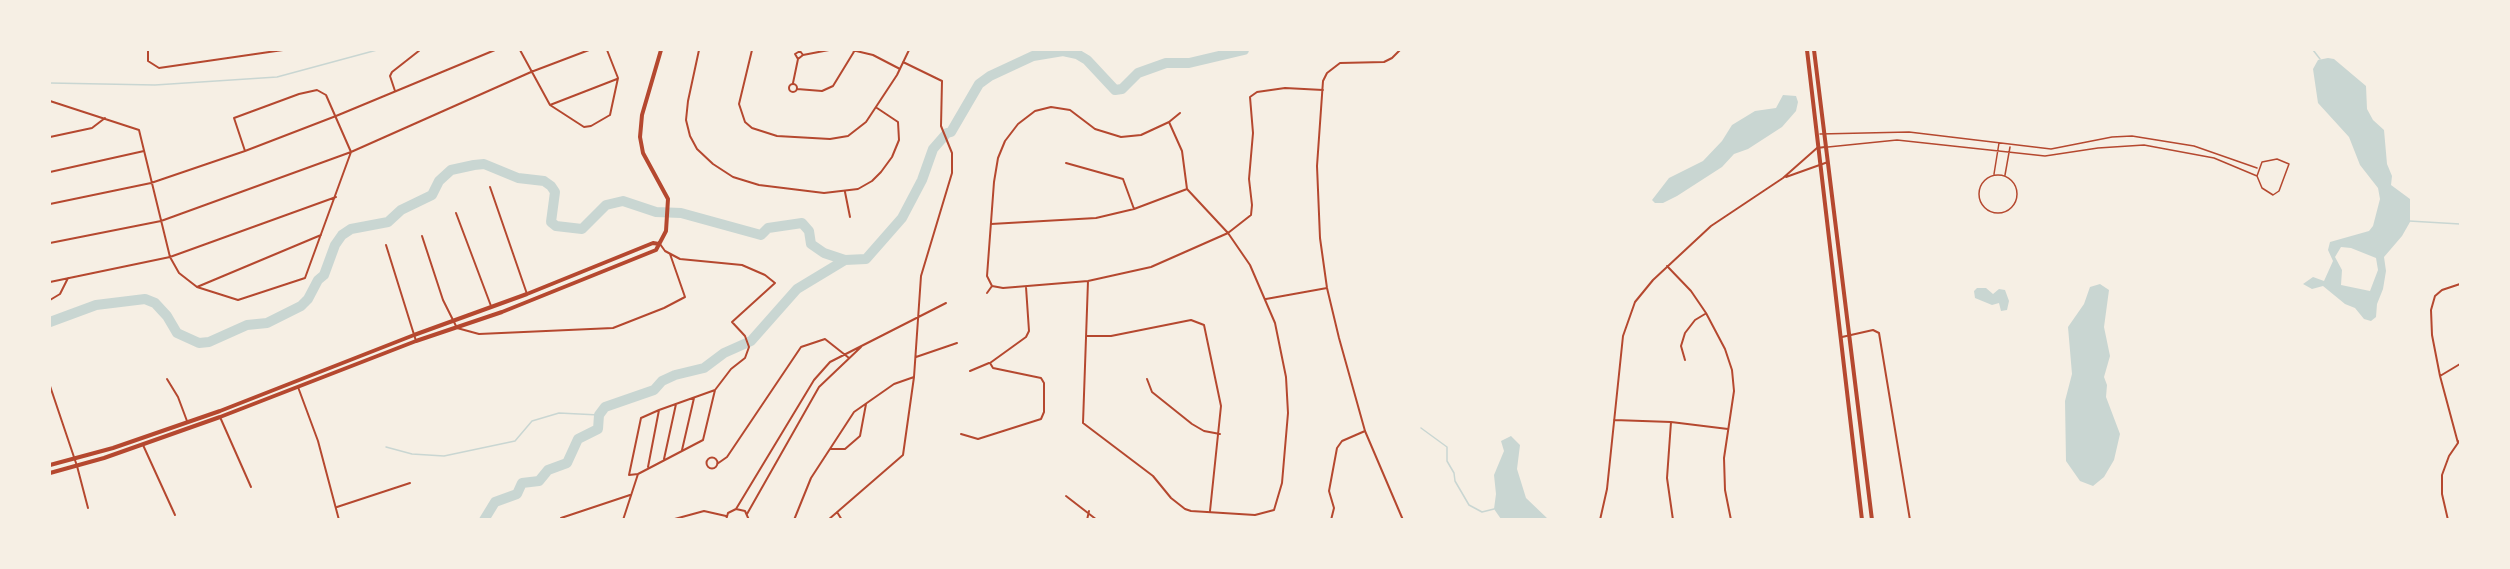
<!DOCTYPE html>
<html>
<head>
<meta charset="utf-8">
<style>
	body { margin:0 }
	#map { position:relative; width:2510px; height:569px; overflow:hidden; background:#f6efe4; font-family:Barlow,sans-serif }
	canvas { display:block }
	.frame { position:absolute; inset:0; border:51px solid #f6efe4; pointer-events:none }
</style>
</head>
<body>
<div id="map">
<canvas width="2510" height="569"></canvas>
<div class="frame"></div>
</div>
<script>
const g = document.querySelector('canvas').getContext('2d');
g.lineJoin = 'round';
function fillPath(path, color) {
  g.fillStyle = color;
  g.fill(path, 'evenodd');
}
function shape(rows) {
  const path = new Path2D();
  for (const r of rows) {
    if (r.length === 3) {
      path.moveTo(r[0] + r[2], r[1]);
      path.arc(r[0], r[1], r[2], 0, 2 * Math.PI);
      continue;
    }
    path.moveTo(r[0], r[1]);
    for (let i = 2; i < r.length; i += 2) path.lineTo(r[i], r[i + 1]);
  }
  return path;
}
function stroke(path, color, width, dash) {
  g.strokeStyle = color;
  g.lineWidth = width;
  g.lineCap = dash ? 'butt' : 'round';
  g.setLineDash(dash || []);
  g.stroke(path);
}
const water = shape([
	[2328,58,2334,59,2366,86,2367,109,2373,120,2384,130,2387,164,2392,176,2391,185,2410,199,2410,222,2402,236,2384,257,2386,271,2383,289,2377,304,2376,317,2371,321,2364,319,2355,308,2345,304,2323,286,2312,289,2303,284,2313,277,2324,281,2333,261,2328,250,2330,242,2369,231,2373,226,2380,199,2378,188,2360,165,2349,137,2318,103,2313,69,2318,60],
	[2341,247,2351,248,2376,258,2378,270,2370,291,2341,285,2342,270,2335,257],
	[1783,95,1796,96,1798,102,1796,111,1782,127,1748,149,1734,154,1722,167,1677,196,1663,203,1655,203,1652,200,1669,178,1703,161,1722,141,1732,125,1755,111,1776,108],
	[2100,284,2109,290,2104,327,2110,356,2104,377,2107,385,2106,397,2120,434,2114,460,2104,477,2093,486,2080,481,2066,461,2065,401,2072,374,2068,327,2084,304,2090,287],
	[1977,288,1986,288,1993,294,1999,289,2005,290,2009,301,2007,310,2001,311,1999,303,1992,305,1975,298,1974,291],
	[1511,436,1520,445,1517,469,1526,498,1548,519,1501,519,1494,509,1496,494,1494,475,1504,451,1501,441]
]);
const stream = shape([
	[2313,50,2320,59],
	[50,83,155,85,277,77,377,50],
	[2409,221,2460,224],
	[1421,428,1447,447,1447,461,1454,473,1455,481,1469,505,1482,512,1494,509],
	[386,447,412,454,444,456,515,441,532,421,559,413,599,415]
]);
const river = shape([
	[50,322,96,305,145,299,155,303,167,316,177,333,199,343,209,342,247,325,267,323,301,306,308,299,318,280,324,275,335,245,342,235,351,229,388,222,401,210,432,195,439,181,451,170,474,165,484,164,518,178,544,181,551,186,555,192,551,222,556,226,582,229,606,205,623,201,656,212,681,213,761,235,768,228,802,223,809,231,811,244,824,253,845,260,866,259,902,218,922,180,933,149,947,133,951,132,979,84,990,76,1033,56,1063,51,1077,54,1087,60,1115,90,1122,89,1138,73,1166,63,1189,63,1244,50],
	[484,520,495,502,517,494,522,483,539,481,548,470,567,463,578,439,598,429,599,415,605,407,654,390,662,381,675,375,704,368,724,353,751,341,797,289,845,260]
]);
const service = shape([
	[1820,134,1909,132,2051,149,2112,137,2132,136,2194,146,2257,168],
	[1828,147,1897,140,2045,156,2098,148,2144,145,2214,158,2257,176,2262,188,2273,195,2279,191,2289,164,2277,159,2262,162,2257,176],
	[1994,174,1999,143],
	[1998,194,19],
	[2005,175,2010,147]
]);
const minor = shape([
	[148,50,148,61,159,68,283,50],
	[520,50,550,105,584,127,591,126,610,115,618,78,607,50],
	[699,50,688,101,686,120,690,136,697,149,713,164,733,177,759,185,824,193,858,189,872,181,881,172,892,157,899,140,898,122,877,108],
	[752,50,739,104,745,122,752,128,777,136,830,139,848,136,866,122,897,75,909,50],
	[852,50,873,55,900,69],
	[1400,50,1392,58,1384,62,1340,63,1327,73,1323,81,1317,166,1320,238,1327,288,1339,338,1365,431,1403,520],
	[803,55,800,51,795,54,798,59,803,55,829,50],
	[793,83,798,59],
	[793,88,4],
	[797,89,822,91,833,86,855,50],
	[395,91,390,76,392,72,420,50],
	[50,101,139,130,170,257,179,273,197,287,238,300,305,278,351,152],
	[550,105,617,79],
	[1169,122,1180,113],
	[50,137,92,128,105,118],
	[245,151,234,118,299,94,317,90,326,95,351,152],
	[1066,163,1123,179,1134,209],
	[50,172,144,151],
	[1786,177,1828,162],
	[490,187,527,294],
	[845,192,850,217],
	[50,204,151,183,245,151,336,116,495,50],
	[456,213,491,306],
	[991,224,1096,218,1134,209,1187,189],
	[422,236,443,300,457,328,479,334,613,328,664,308,685,297,670,254],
	[50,243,161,221,351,152,531,72,589,50],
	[386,245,416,341],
	[1667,266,1691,291,1706,313,1725,349,1732,370,1734,391,1724,458,1725,490,1731,520],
	[1088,281,1083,423,1153,476,1171,498,1185,509,1191,511,1255,515,1274,510,1282,483,1288,413,1286,377,1275,323,1250,265,1228,233,1187,189,1182,151,1169,122,1141,135,1121,137,1095,129,1070,110,1051,107,1035,111,1018,124,1005,141,998,158,994,182,987,276,992,286,1003,288,1088,281,1151,267,1228,233,1251,215,1252,205,1249,179,1253,133,1250,97,1257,92,1285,88,1323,90],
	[50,282,170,257,336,197],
	[197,287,321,235],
	[987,293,992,286],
	[1266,299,1327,288],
	[50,300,60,294,68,278],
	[1087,336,1111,336,1191,320,1204,325,1221,406,1210,511],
	[1842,337,1873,330,1879,333,1910,520],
	[916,357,957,343],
	[1685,360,1681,346,1685,333,1695,320,1705,314],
	[970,371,989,363],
	[2440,376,2460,364],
	[167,379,178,397,187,421],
	[1147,379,1152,392,1192,424,1204,431,1220,434],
	[50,386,77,466,88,508],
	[298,387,318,441,339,520],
	[220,417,251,487],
	[1614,420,1671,422,1728,429],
	[1671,422,1667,478,1673,520],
	[961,434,978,439,1041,419,1044,412,1044,383,1041,378,993,368,990,363,1026,337,1029,331,1026,287],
	[2458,443,2440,376,2432,335,2431,310,2435,296,2442,290,2460,284],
	[143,445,175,515],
	[830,449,845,449,860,436,866,404],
	[682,450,694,398],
	[712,463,5.5],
	[664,459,676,404],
	[717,464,727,457,801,347,825,339,849,358],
	[648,467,659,410,715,390],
	[638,474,629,475,641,418,659,410],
	[1066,496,1097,520],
	[337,507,410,483],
	[736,509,814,380,830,362,946,303],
	[837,512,842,520],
	[747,514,819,387,861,347],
	[561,518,630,495],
	[623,520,638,474,703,440,715,390,731,369,745,358,749,347,745,336,732,322,775,283,765,275,742,265,680,259,665,251,660,244],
	[671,520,704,511,726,516],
	[726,520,728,513,736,509,745,511,749,520],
	[794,520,811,478,854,412,894,384,914,377],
	[828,520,903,455,914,377,921,276,952,173,952,153,941,126,942,81,903,62],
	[1087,520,1089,511],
	[1331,520,1334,508,1329,491,1337,448,1342,441,1365,431],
	[1600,520,1607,489,1623,336,1635,302,1653,280,1711,226,1783,178,1817,148,1825,147],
	[2448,520,2442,494,2442,475,2449,456,2460,440]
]);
const secondary = shape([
	[1807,50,1862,520],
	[1814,50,1872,520],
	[50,465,113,448,220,411,414,335,527,294,653,243,659,244],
	[50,473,104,458,220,417,416,341,502,312,656,250,666,231,668,199,643,153,640,137,642,115,661,50]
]);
fillPath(water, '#c9d6d2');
stroke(stream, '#c9d6d2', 1.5);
stroke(river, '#c9d6d2', 10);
stroke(service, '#b5482f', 1.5);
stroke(minor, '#b5482f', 2);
stroke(secondary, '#b5482f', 4);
</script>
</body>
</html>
